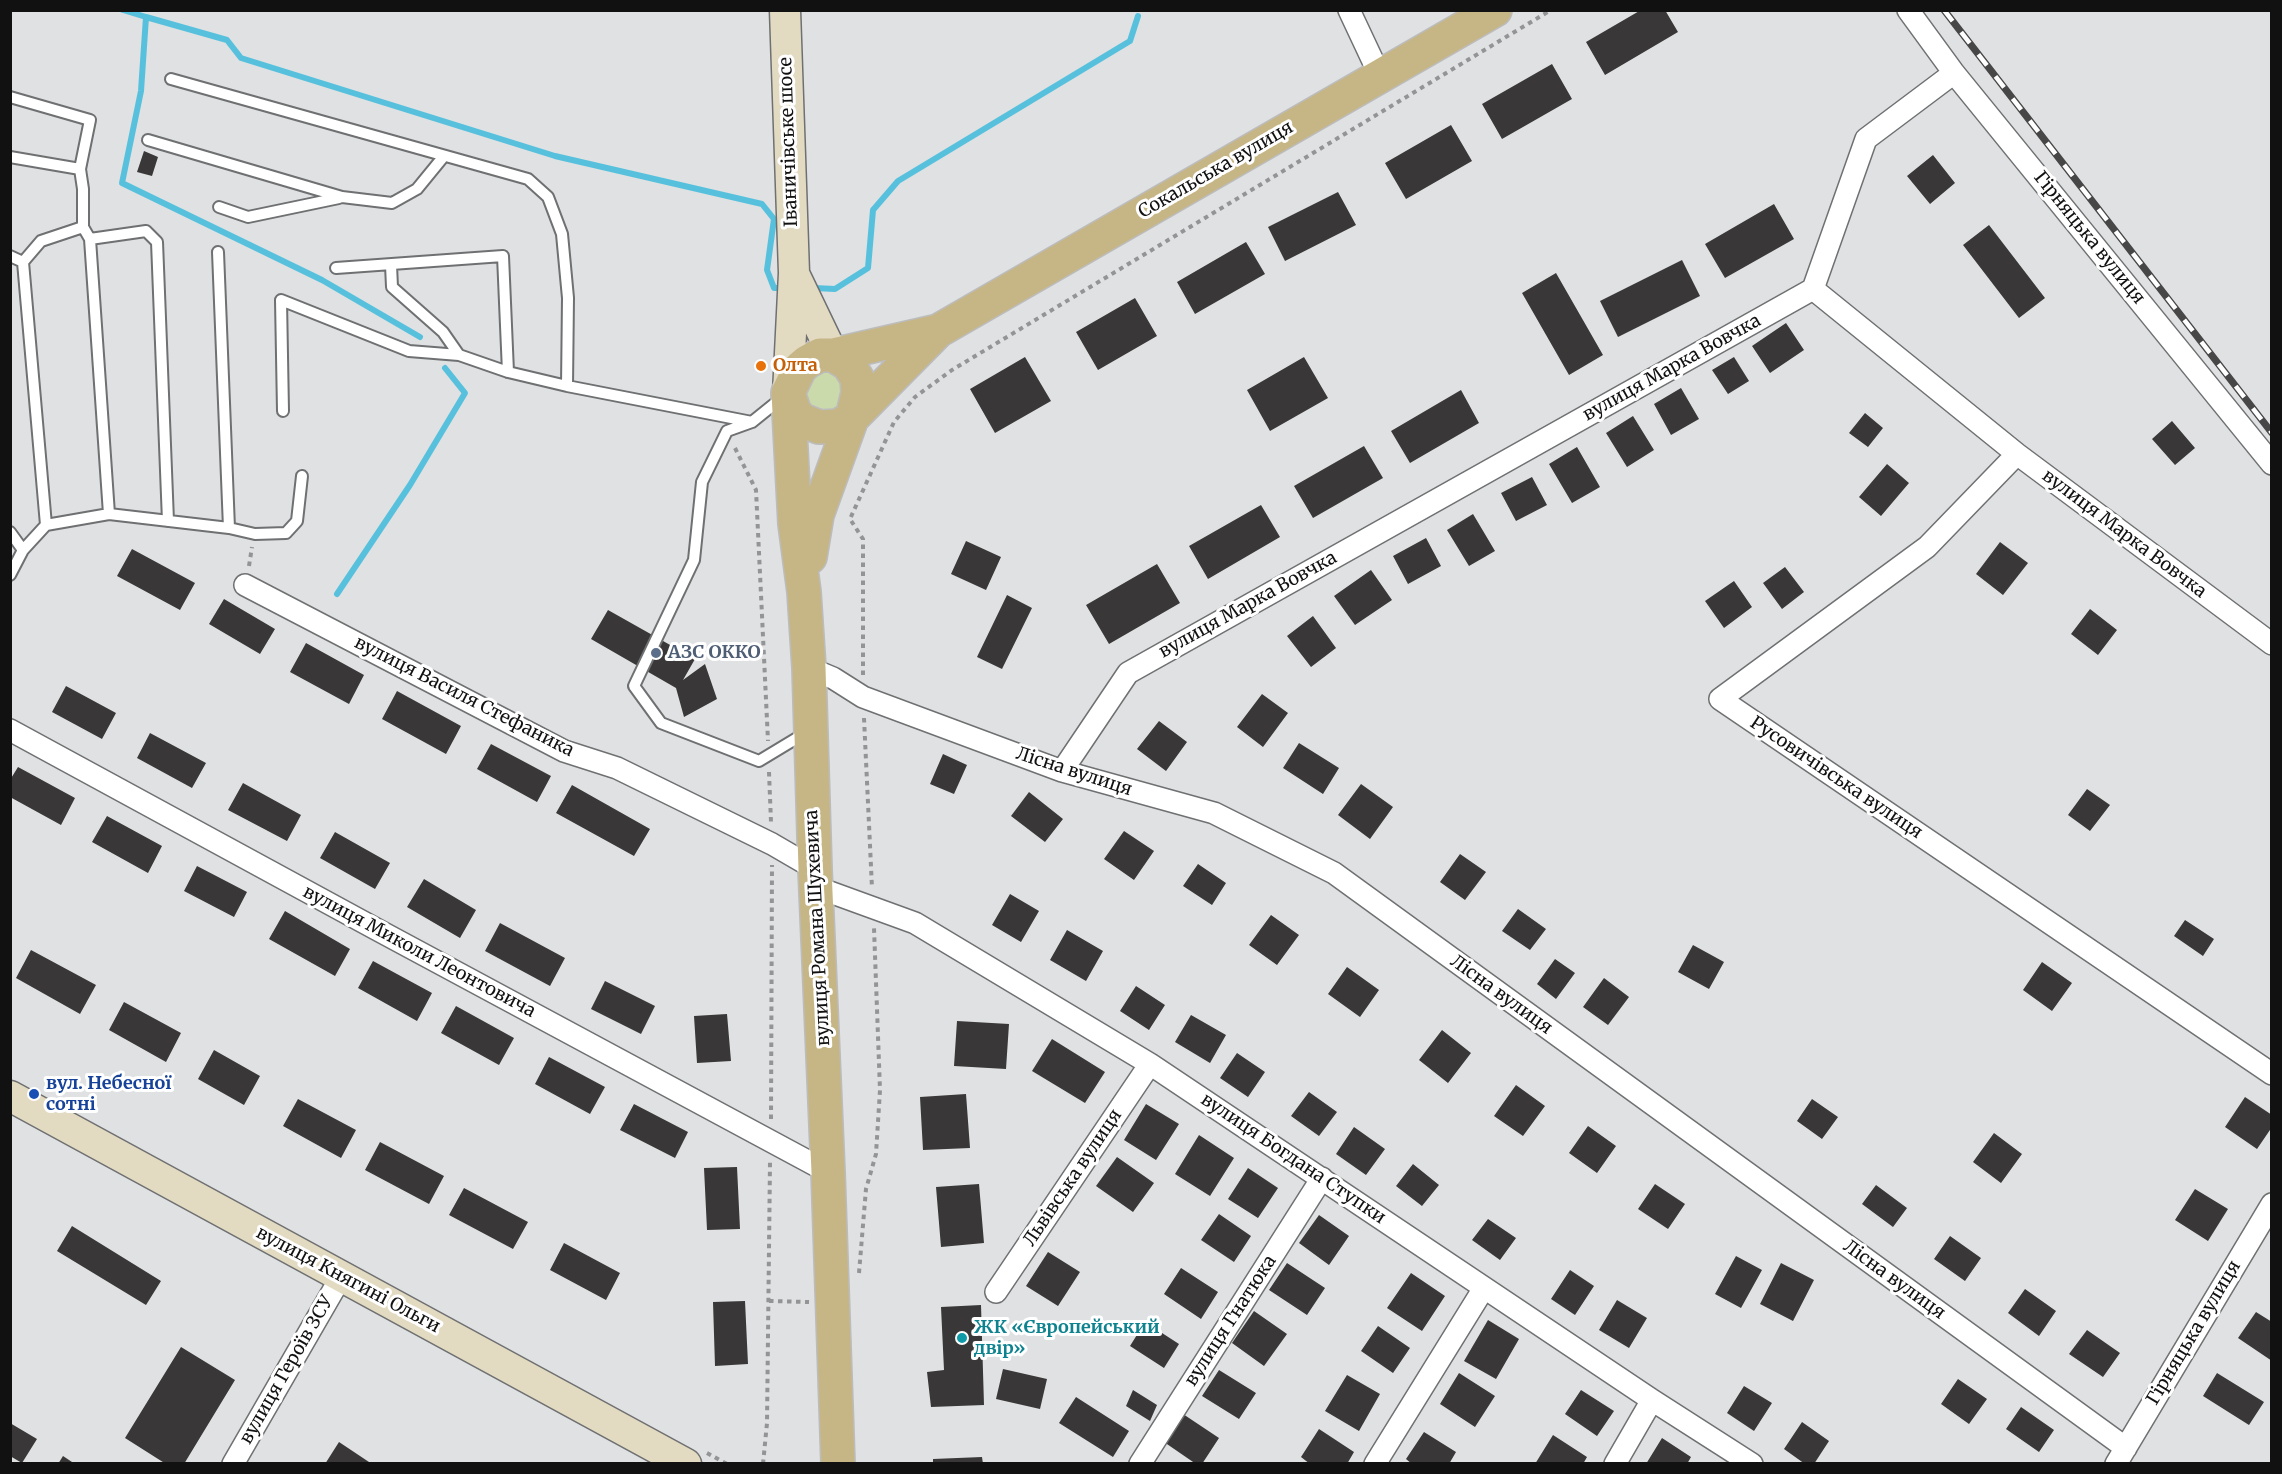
<!DOCTYPE html>
<html>
<head>
<meta charset="utf-8">
<style>
	body { margin:0 }
	#map { position:relative; width:2282px; height:1474px; overflow:hidden; background:#dfe1e2; font-family:Merriweather,serif }
	canvas { display:block }
	.frame { position:absolute; inset:0; border:12px solid #111112; pointer-events:none }
</style>
</head>
<body>
<div id="map">
<canvas width="2282" height="1474"></canvas>
<div class="frame"></div>
</div>
<script>
const g = document.querySelector('canvas').getContext('2d');
g.lineJoin = 'round';
function fillPath(path, color) {
  g.fillStyle = color;
  g.fill(path, 'evenodd');
}
function shape(rows) {
  const path = new Path2D();
  for (const r of rows) {
    path.moveTo(r[0], r[1]);
    for (let i = 2; i < r.length; i += 2) path.lineTo(r[i], r[i + 1]);
  }
  return path;
}
function stroke(path, color, width, dash) {
  g.strokeStyle = color;
  g.lineWidth = width;
  g.lineCap = dash ? 'butt' : 'round';
  g.setLineDash(dash || []);
  g.stroke(path);
}
function label(font, color, halo, rows, align = 'center') {
  g.font = font + ' Merriweather,serif';
  g.lineWidth = 6;
  g.setLineDash([]);
  g.textBaseline = 'middle';
  g.strokeStyle = halo;
  g.fillStyle = color;
  for (const [text, x, y, turn = 0] of rows) {
    g.save();
    g.translate(x, y);
    g.rotate((+turn || 0) * Math.PI / 180);
    g.textAlign = isNaN(turn) ? turn : align;
    if (halo) g.strokeText(text, 0, 0);
    g.fillText(text, 0, 0);
    g.restore();
  }
}
const green = shape([
	[823,371,838,376,843,382,839,411,809,412,803,383]
]);
const stream = shape([
	[123,10,146,17,141,91,122,183,322,280,420,337],
	[146,17,227,40,241,58,555,156,762,204,774,219,767,270,774,288,785,288],
	[814,288,835,289,868,268,873,210,898,181,1130,41,1138,16],
	[337,594,410,485,465,393,445,368]
]);
const building = shape([
	[1641,10,1665,10,1678,32,1605,75,1586,42],
	[1552,64,1572,99,1502,139,1482,104],
	[1451,125,1472,161,1406,199,1385,163],
	[144,151,158,157,152,176,137,172],
	[1933,155,1955,183,1930,204,1907,176],
	[1338,192,1356,225,1285,261,1268,227],
	[1774,204,1794,239,1725,278,1705,244],
	[1989,225,2045,298,2019,318,1963,245],
	[1246,242,1265,274,1195,314,1177,282],
	[1682,260,1700,296,1618,337,1600,301],
	[1556,273,1603,355,1569,375,1522,293],
	[1135,298,1157,336,1098,370,1076,332],
	[1786,323,1804,350,1770,373,1752,346],
	[1025,357,1051,401,995,433,970,389],
	[1304,357,1328,398,1270,431,1247,390],
	[1734,357,1749,381,1728,394,1712,370],
	[1681,388,1699,419,1671,435,1654,404],
	[1461,390,1479,423,1410,463,1391,431],
	[1865,413,1883,428,1868,447,1849,433],
	[1633,416,1654,450,1627,467,1606,433],
	[2172,421,2195,448,2175,465,2152,439],
	[1364,446,1383,478,1313,518,1294,486],
	[1577,447,1600,487,1572,503,1549,464],
	[1887,464,1909,483,1881,516,1859,497],
	[1532,477,1547,505,1516,521,1501,493],
	[1261,505,1280,537,1208,579,1189,546],
	[1473,514,1495,551,1469,566,1447,530],
	[1426,538,1441,566,1408,584,1393,556],
	[966,541,1001,557,986,590,951,574],
	[2000,542,2028,563,2003,595,1976,574],
	[132,549,195,583,180,610,117,576],
	[1157,564,1180,603,1109,644,1086,605],
	[1785,567,1804,592,1782,609,1763,583],
	[1371,570,1392,600,1355,625,1334,596],
	[1734,581,1752,607,1724,628,1705,601],
	[1007,595,1032,608,1002,669,977,657],
	[224,599,275,629,260,654,209,624],
	[2090,609,2117,630,2098,655,2071,634],
	[608,610,695,659,683,680,705,664,717,699,684,717,676,688,591,639],
	[1313,616,1336,648,1311,667,1287,636],
	[306,643,364,675,349,704,290,672],
	[66,686,116,713,102,739,52,712],
	[397,691,461,726,446,754,382,719],
	[1262,694,1288,713,1263,747,1237,727],
	[1159,721,1187,742,1166,771,1137,749],
	[150,733,206,763,192,788,137,758],
	[1299,743,1339,768,1323,794,1283,768],
	[491,744,551,776,537,802,477,769],
	[943,754,967,765,954,794,930,784],
	[18,767,75,798,61,825,10,797,10,780],
	[243,783,301,815,287,841,228,810],
	[1361,784,1393,807,1370,839,1338,815],
	[572,785,650,829,634,856,556,813],
	[2087,789,2110,805,2090,831,2068,815],
	[1029,792,1063,819,1045,842,1011,816],
	[107,816,162,846,148,873,92,842],
	[1124,831,1154,851,1134,880,1104,859],
	[335,832,390,863,375,889,320,858],
	[1460,854,1486,872,1465,900,1440,882],
	[1198,864,1226,883,1212,905,1183,886],
	[197,866,247,892,234,917,184,891],
	[424,879,476,910,460,938,407,907],
	[1010,894,1039,911,1021,942,992,925],
	[1518,909,1546,929,1530,950,1502,931],
	[285,911,350,949,335,976,269,939],
	[1271,915,1299,935,1277,965,1249,945],
	[2185,920,2214,939,2203,956,2174,936],
	[500,923,565,958,550,986,485,951],
	[1067,930,1103,951,1086,981,1050,960],
	[1693,945,1724,962,1709,989,1678,972],
	[31,950,96,985,80,1014,16,978],
	[1555,959,1575,973,1556,999,1537,984],
	[373,961,432,993,417,1021,358,988],
	[2042,962,2072,983,2052,1011,2023,990],
	[1347,967,1379,990,1360,1017,1328,994],
	[1604,978,1629,997,1608,1025,1583,1007],
	[605,981,655,1006,641,1034,591,1009],
	[1136,986,1165,1005,1149,1030,1120,1011],
	[124,1002,181,1033,166,1062,109,1030],
	[456,1006,514,1038,499,1065,441,1033],
	[727,1014,731,1061,697,1063,694,1016],
	[1191,1015,1226,1035,1210,1063,1175,1042],
	[957,1021,1009,1024,1006,1069,954,1066],
	[1442,1030,1471,1053,1448,1083,1419,1060],
	[1052,1039,1105,1072,1085,1103,1032,1071],
	[214,1050,260,1076,244,1105,198,1079],
	[1237,1053,1265,1072,1248,1097,1220,1078],
	[549,1057,605,1087,590,1114,535,1084],
	[1516,1085,1545,1106,1523,1136,1494,1116],
	[1309,1092,1337,1112,1319,1136,1291,1116],
	[966,1094,970,1148,923,1150,920,1097],
	[2245,1097,2272,1115,2272,1127,2257,1149,2225,1127],
	[298,1099,356,1130,341,1158,283,1126],
	[1812,1099,1838,1117,1822,1139,1797,1121],
	[634,1104,688,1132,675,1158,620,1130],
	[1146,1104,1179,1124,1156,1160,1124,1140],
	[1588,1126,1616,1146,1597,1173,1569,1153],
	[1354,1127,1385,1149,1366,1175,1336,1154],
	[1994,1133,2022,1154,2001,1183,1973,1162],
	[1199,1135,1234,1158,1210,1196,1175,1174],
	[380,1142,444,1176,429,1204,365,1170],
	[1117,1157,1154,1183,1133,1212,1096,1186],
	[1413,1164,1439,1185,1422,1206,1396,1186],
	[737,1167,740,1229,707,1230,704,1168],
	[1248,1168,1278,1188,1258,1218,1228,1199],
	[979,1184,984,1243,941,1247,936,1187],
	[1655,1184,1685,1204,1668,1229,1638,1209],
	[1876,1185,1907,1208,1893,1227,1862,1204],
	[464,1188,528,1222,513,1249,449,1215],
	[2195,1189,2228,1209,2208,1241,2175,1220],
	[1219,1214,1251,1236,1234,1262,1201,1240],
	[1319,1215,1349,1236,1329,1265,1299,1243],
	[1488,1219,1516,1238,1500,1260,1472,1240],
	[72,1226,161,1281,146,1305,57,1251],
	[1950,1236,1981,1258,1965,1281,1934,1259],
	[564,1243,620,1273,606,1300,550,1270],
	[1048,1252,1080,1272,1058,1306,1026,1286],
	[1736,1256,1762,1270,1741,1308,1715,1294],
	[1287,1263,1325,1288,1307,1315,1269,1290],
	[1781,1263,1814,1280,1793,1321,1760,1304],
	[1181,1268,1218,1292,1201,1319,1164,1294],
	[1570,1270,1594,1286,1575,1315,1551,1299],
	[1411,1273,1445,1296,1422,1331,1387,1308],
	[2025,1289,2056,1311,2039,1336,2008,1313],
	[1617,1300,1647,1318,1629,1348,1599,1330],
	[745,1301,748,1364,715,1366,713,1302],
	[981,1305,984,1405,931,1407,927,1372,944,1370,941,1307],
	[1254,1311,1287,1334,1264,1366,1232,1343],
	[2256,1312,2272,1322,2272,1361,2238,1338],
	[1488,1320,1519,1339,1496,1379,1464,1361],
	[1145,1322,1179,1344,1164,1368,1130,1346],
	[1378,1326,1410,1348,1393,1373,1361,1351],
	[2087,1330,2120,1353,2103,1377,2069,1354],
	[181,1347,235,1380,184,1464,166,1464,125,1438],
	[1003,1369,1047,1379,1040,1409,996,1399],
	[1219,1370,1256,1393,1239,1419,1202,1396],
	[1459,1373,1495,1396,1475,1427,1440,1404],
	[2217,1373,2264,1402,2249,1425,2203,1396],
	[1347,1375,1380,1394,1359,1431,1325,1411],
	[1958,1379,1987,1399,1969,1424,1941,1404],
	[1744,1386,1772,1403,1754,1431,1727,1413],
	[1133,1390,1157,1405,1150,1421,1126,1406],
	[1581,1390,1614,1411,1597,1436,1565,1414],
	[1076,1397,1129,1431,1113,1457,1059,1423],
	[2021,1407,2054,1430,2039,1452,2006,1429],
	[1183,1414,1219,1438,1202,1464,1196,1464,1164,1442],
	[1802,1422,1829,1441,1814,1464,1805,1464,1784,1449],
	[10,1423,37,1439,22,1463,10,1456],
	[1319,1429,1354,1452,1347,1464,1310,1464,1301,1457],
	[1424,1432,1456,1452,1449,1464,1412,1464,1406,1459],
	[1553,1435,1587,1457,1583,1464,1535,1464],
	[1662,1438,1691,1457,1687,1464,1646,1464],
	[339,1442,372,1464,325,1464],
	[63,1456,75,1464,58,1464],
	[982,1457,983,1464,933,1464,933,1459]
]);
const path = shape([
	[735,448,756,490,768,741],
	[249,566,252,547],
	[863,675,863,539,850,519,894,422,915,397,952,370,1551,10],
	[864,718,872,888],
	[769,772,771,822],
	[771,1119,772,865],
	[859,1273,866,1189,876,1154,880,1090,874,928],
	[769,1301,809,1302],
	[707,1453,727,1464],
	[763,1464,767,1423,770,1162]
]);
const lane = shape([
	[171,79,528,179,548,197,562,234,568,298,567,386],
	[10,97,90,120,80,169,83,189,83,227,90,239,109,514],
	[148,140,342,197,392,203,417,189,444,156],
	[10,157,80,169],
	[219,207,248,217,339,198],
	[90,239,146,231,157,242,168,521],
	[218,252,229,528],
	[10,256,23,262],
	[391,265,392,287,443,332,459,355,508,372,567,386,752,422],
	[336,268,503,256,508,372],
	[783,397,752,422,727,431,702,482,694,560,634,686,661,723,759,761,807,732],
	[283,411,281,300,409,351,459,355],
	[46,525,23,262,41,241,83,227],
	[10,532,23,550],
	[10,575,23,550,46,525,109,514,229,528,255,534,286,533,297,521,302,476]
]);
const street = shape([
	[1349,10,1380,76],
	[1908,10,1954,73,2272,464],
	[1813,289,2017,454,2272,644],
	[1813,289,1866,139,1954,73],
	[2017,454,1927,547,1720,699,2272,1074],
	[245,585,564,751,617,768,772,844,815,869],
	[809,668,833,678,863,697,1062,771,1214,813,1334,873,2126,1448],
	[10,730,376,929,828,1172],
	[1062,771,1128,673,1813,289],
	[816,887,915,923,1150,1064,1652,1400,1752,1464],
	[996,1292,1150,1064],
	[233,1464,341,1277],
	[1140,1464,1322,1178],
	[1375,1464,1484,1288],
	[1615,1464,1652,1400],
	[2116,1464,2272,1204]
]);
const secondary = shape([
	[785,10,794,273,788,393],
	[795,276,833,355],
	[10,1096,686,1464]
]);
const primary = shape([
	[833,355,938,331],
	[788,393,795,413,802,420,819,427,838,426,852,418,858,393,857,378,848,364,833,355,820,355,807,362,800,368,788,393,795,524,804,592,809,668,815,869,828,1172,838,1464],
	[810,557,817,515,852,418,938,331,1495,10]
]);
const rail = shape([
	[1944,10,2272,433]
]);
const markers = [
	[761,366,6,"#e8710a"],
	[656,653,6,"#5c6f8a"],
	[34,1094,6,"#1a4fb4"],
	[962,1338,6,"#0f9aa8"]
];
const streetNames = [
	["Іваничівське шосе",789,142,-92],
	["Сокальська вулиця",1216,170,-30],
	["Гірняцька вулиця",2089,238,51],
	["вулиця Марка Вовчка",1672,368,-29],
	["вулиця Марка Вовчка",2124,534,37],
	["вулиця Марка Вовчка",1248,605,-29],
	["вулиця Василя Стефаника",464,697,27],
	["Лісна вулиця",1074,772,18],
	["Русовичівська вулиця",1836,778,34],
	["вулиця Романа Шухевича",818,928,-93],
	["вулиця Миколи Леонтовича",419,952,28],
	["Лісна вулиця",1501,995,36],
	["вулиця Богдана Ступки",1293,1159,34],
	["Львівська вулиця",1073,1178,-56],
	["вулиця Княгині Ольги",348,1280,28],
	["Лісна вулиця",1894,1280,36],
	["вулиця Гнатюка",1231,1321,-57],
	["Гірняцька вулиця",2194,1333,-59],
	["вулиця Героїв ЗСУ",287,1370,-60]
];
const foodNames = [
	["Олта",773,366]
];
const serviceNames = [
	["АЗС ОККО",668,653]
];
const transitNames = [
	["вул. Небесної",46,1084],
	["сотні",46,1105]
];
const cultureNames = [
	["ЖК «Європейський",974,1328],
	["двір»",974,1349]
];
fillPath(green, '#cbdaab');
stroke(stream, '#57c1dd', 6);
fillPath(building, '#393737');
stroke(lane, '#6e7071', 14);
stroke(street, '#6e7071', 24);
stroke(secondary, '#6e7071', 33);
stroke(primary, '#bcbcbd', 36);
stroke(path, '#939495', 4, [4.5, 4.5]);
stroke(lane, '#fff', 10);
stroke(street, '#fff', 21);
stroke(secondary, '#e3dac2', 30);
stroke(primary, '#c7b685', 33);
stroke(rail, '#474748', 7);
stroke(rail, '#fff', 4.5, [14]);
for (const [x, y, r, color] of markers) {
  const dot = new Path2D();
  dot.arc(x, y, r, 0, 2 * Math.PI);
  g.fillStyle = color;
  g.fill(dot);
  stroke(dot, '#fff', 2);
}
label('18px', '#111112', '#fff', streetNames);
label('bold 18px', '#c56008', '#fff', foodNames, 'left');
label('bold 18px', '#4e5e75', '#fff', serviceNames, 'left');
label('bold 18px', '#164399', '#fff', transitNames, 'left');
label('bold 18px', '#0d838f', '#fff', cultureNames, 'left');
</script>
</body>
</html>
